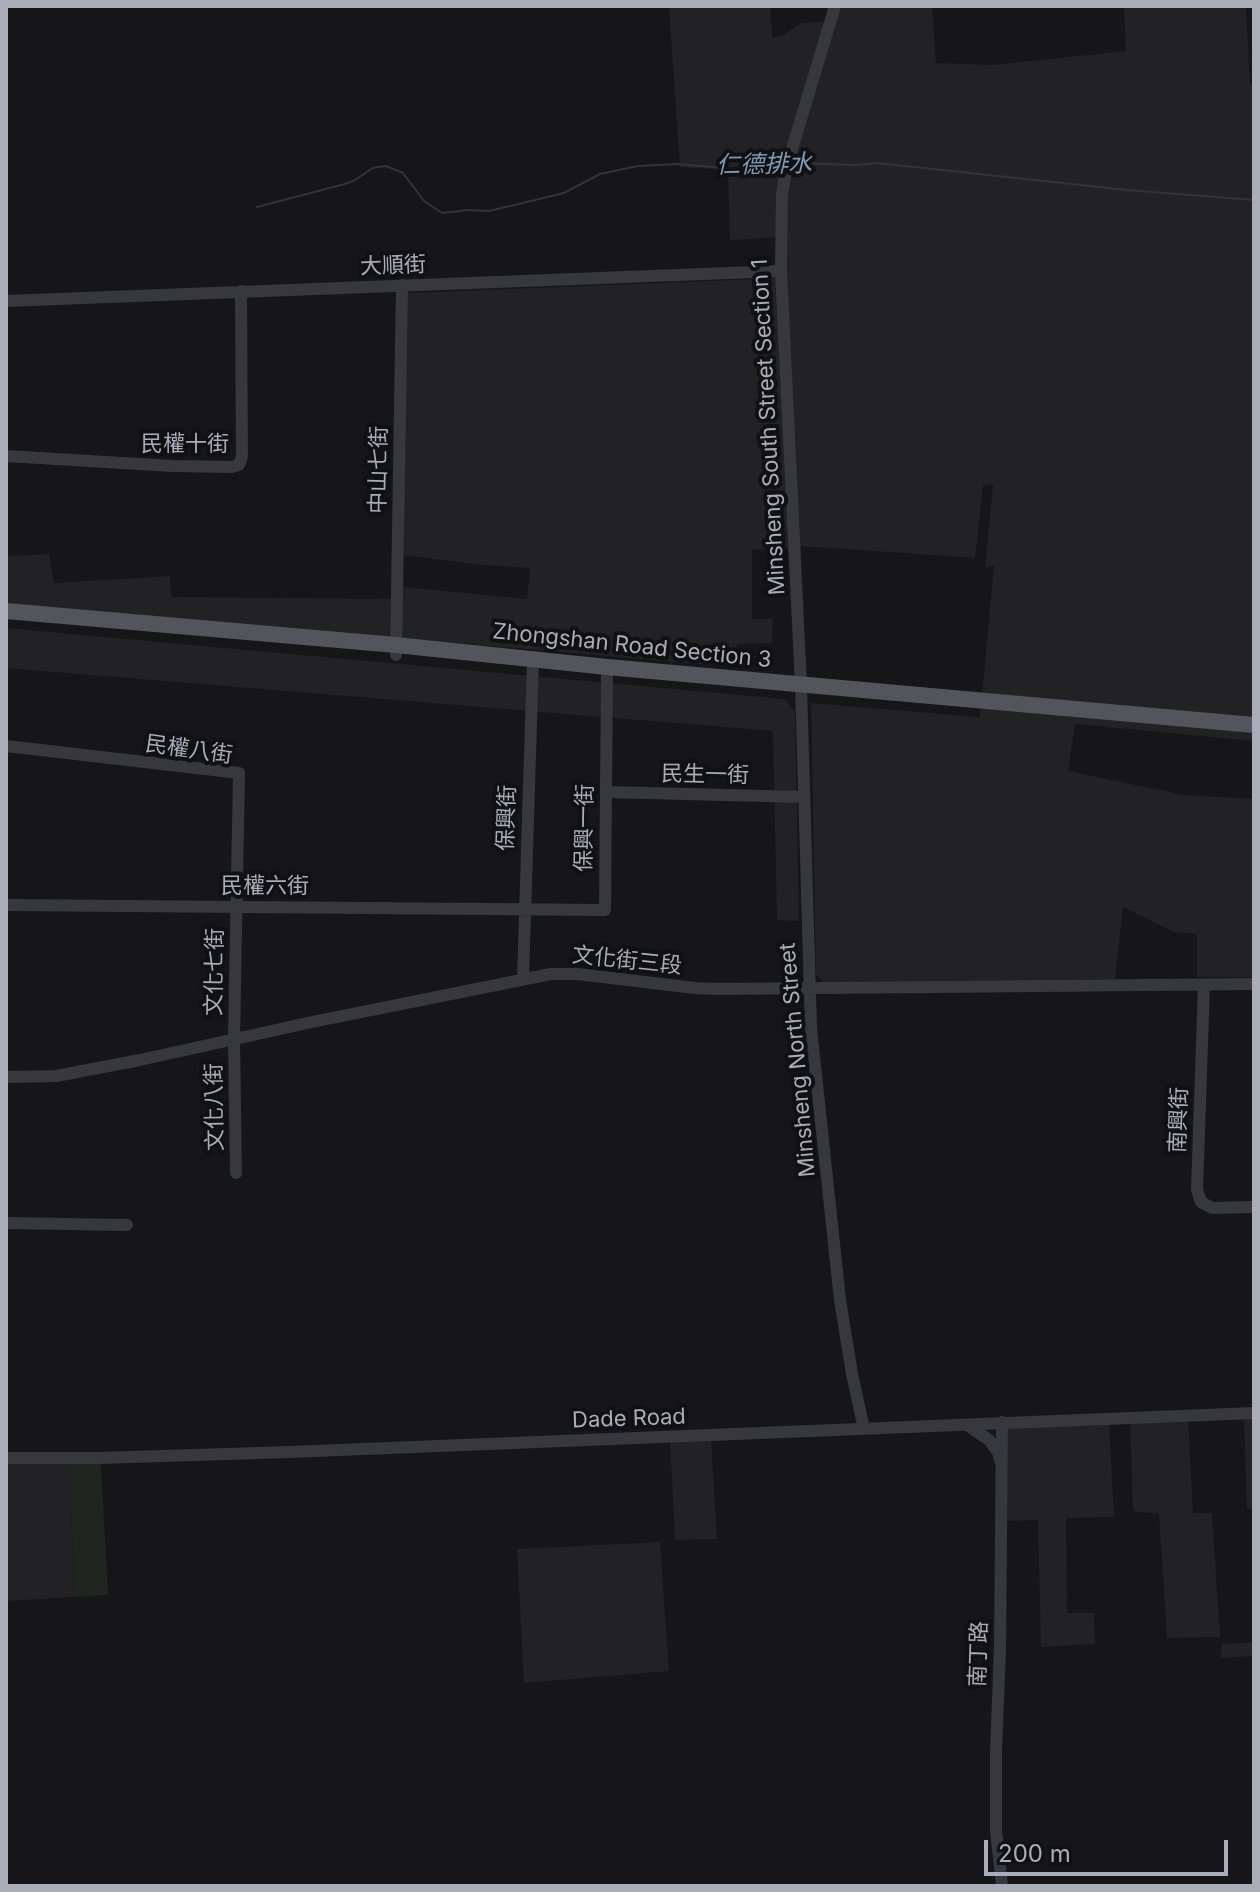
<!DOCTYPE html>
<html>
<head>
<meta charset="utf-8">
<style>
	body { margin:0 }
	#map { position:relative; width:1260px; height:1892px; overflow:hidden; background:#161618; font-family:Inter,sans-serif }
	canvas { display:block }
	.frame { position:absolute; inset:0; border:8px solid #a8adb8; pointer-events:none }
	.scale { position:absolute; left:984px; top:1840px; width:244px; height:36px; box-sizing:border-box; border:4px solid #a8adb8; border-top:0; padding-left:10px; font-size:24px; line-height:28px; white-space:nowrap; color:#a8adb8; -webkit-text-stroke:6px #111113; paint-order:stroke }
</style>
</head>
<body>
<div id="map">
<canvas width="1260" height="1892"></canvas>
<div class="frame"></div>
<div class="scale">200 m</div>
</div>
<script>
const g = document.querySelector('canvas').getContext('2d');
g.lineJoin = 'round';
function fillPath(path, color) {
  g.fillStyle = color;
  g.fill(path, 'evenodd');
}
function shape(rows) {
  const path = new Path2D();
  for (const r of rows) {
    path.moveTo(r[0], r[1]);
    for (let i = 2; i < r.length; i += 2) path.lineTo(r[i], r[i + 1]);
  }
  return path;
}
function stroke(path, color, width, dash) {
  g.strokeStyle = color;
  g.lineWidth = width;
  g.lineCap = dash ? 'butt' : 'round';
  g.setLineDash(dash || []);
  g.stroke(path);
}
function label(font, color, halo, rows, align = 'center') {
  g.font = font + ' Inter,"Noto Sans TC",sans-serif';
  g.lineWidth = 8;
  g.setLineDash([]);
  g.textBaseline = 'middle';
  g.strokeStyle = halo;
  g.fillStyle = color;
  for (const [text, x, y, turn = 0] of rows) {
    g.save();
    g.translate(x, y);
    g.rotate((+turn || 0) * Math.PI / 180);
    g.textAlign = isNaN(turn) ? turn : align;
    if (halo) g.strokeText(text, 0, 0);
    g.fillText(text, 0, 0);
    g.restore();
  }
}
const built = shape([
	[669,6,770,6,772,37,782,36,801,23,823,22,840,6,932,6,936,63,993,65,1126,51,1124,6,1246,6,1250,84,1254,85,1254,741,1075,724,1068,771,1184,795,1254,799,1254,977,1197,977,1197,934,1174,932,1123,907,1115,979,824,982,816,975,811,703,980,717,994,566,985,568,993,484,983,486,975,558,801,546,752,550,752,619,773,619,772,643,737,644,735,667,6,604,6,556,49,554,54,583,170,576,171,597,393,599,393,586,527,599,530,568,481,565,403,555,407,293,785,278,787,237,730,240,728,170,680,167],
	[6,628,784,699,795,712,799,921,777,920,773,731,6,668],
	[1244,1414,1254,1414,1254,1509,1247,1509],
	[1188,1416,1193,1513,1212,1513,1220,1637,1167,1638,1159,1514,1133,1511,1130,1417],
	[1109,1420,1114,1517,1066,1518,1067,1613,1094,1613,1095,1644,1041,1647,1038,1520,1007,1521,1007,1426],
	[711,1438,717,1539,675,1540,670,1439],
	[6,1460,69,1462,75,1597,6,1601],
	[660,1542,669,1671,524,1683,517,1549],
	[1254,1642,1254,1656,1220,1658,1222,1644]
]);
const green = shape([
	[69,1462,101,1464,108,1595,75,1597]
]);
const stream = shape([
	[795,163,856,165,877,163,1127,190,1254,200],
	[257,207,345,184,355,180,373,168,386,166,403,173,424,201,442,213,469,210,489,211,564,193,600,174,638,166,677,164,749,170,772,164,781,164]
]);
const minor = shape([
	[835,6,786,169,782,195,781,271,801,685,811,1028,840,1300,852,1374,864,1429],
	[6,301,781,271],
	[6,456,172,466,232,467,239,465,242,456,241,291],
	[396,655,402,285],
	[6,746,239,773,234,1039,236,1173],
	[606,792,804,797],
	[6,905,605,910,607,667],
	[523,979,533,659],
	[1204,985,1197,1190,1201,1202,1212,1208,1254,1207],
	[6,1077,56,1076,140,1060,312,1022,551,974,577,974,695,988,716,989,1254,984],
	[6,1223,127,1225],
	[967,1425,989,1440,998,1452,1000,1460],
	[6,1458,99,1458,290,1452,1254,1413],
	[1002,1886,996,1830,996,1751,1000,1649,1002,1422]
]);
const major = shape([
	[6,611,396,645,607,667,1254,725]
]);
const streetNames = [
	["大順街",393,266,-2],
	["Minsheng South Street Section 1",769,427,-93],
	["民權十街",185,444],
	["中山七街",379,470,-89],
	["Zhongshan Road Section 3",632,646,6],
	["民權八街",189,750,8],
	["民生一街",705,775,1],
	["保興街",507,818,-88],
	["保興一街",585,828,-89],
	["民權六街",265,886],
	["文化街三段",627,961,6],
	["文化七街",215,972,-89],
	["Minsheng North Street",798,1060,-95],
	["文化八街",215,1107,-91],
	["南興街",1179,1120,-88],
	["Dade Road",629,1419,-2],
	["南丁路",979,1654,-88]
];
const waterNames = [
	["仁德排水",764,165,-1]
];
fillPath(built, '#222225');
fillPath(green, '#1e261f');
stroke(stream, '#2c353c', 2);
stroke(minor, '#37383d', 12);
stroke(major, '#53555c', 16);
label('22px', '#a8adb8', '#111113', streetNames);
label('italic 24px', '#7f9bb3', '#111113', waterNames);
</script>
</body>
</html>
